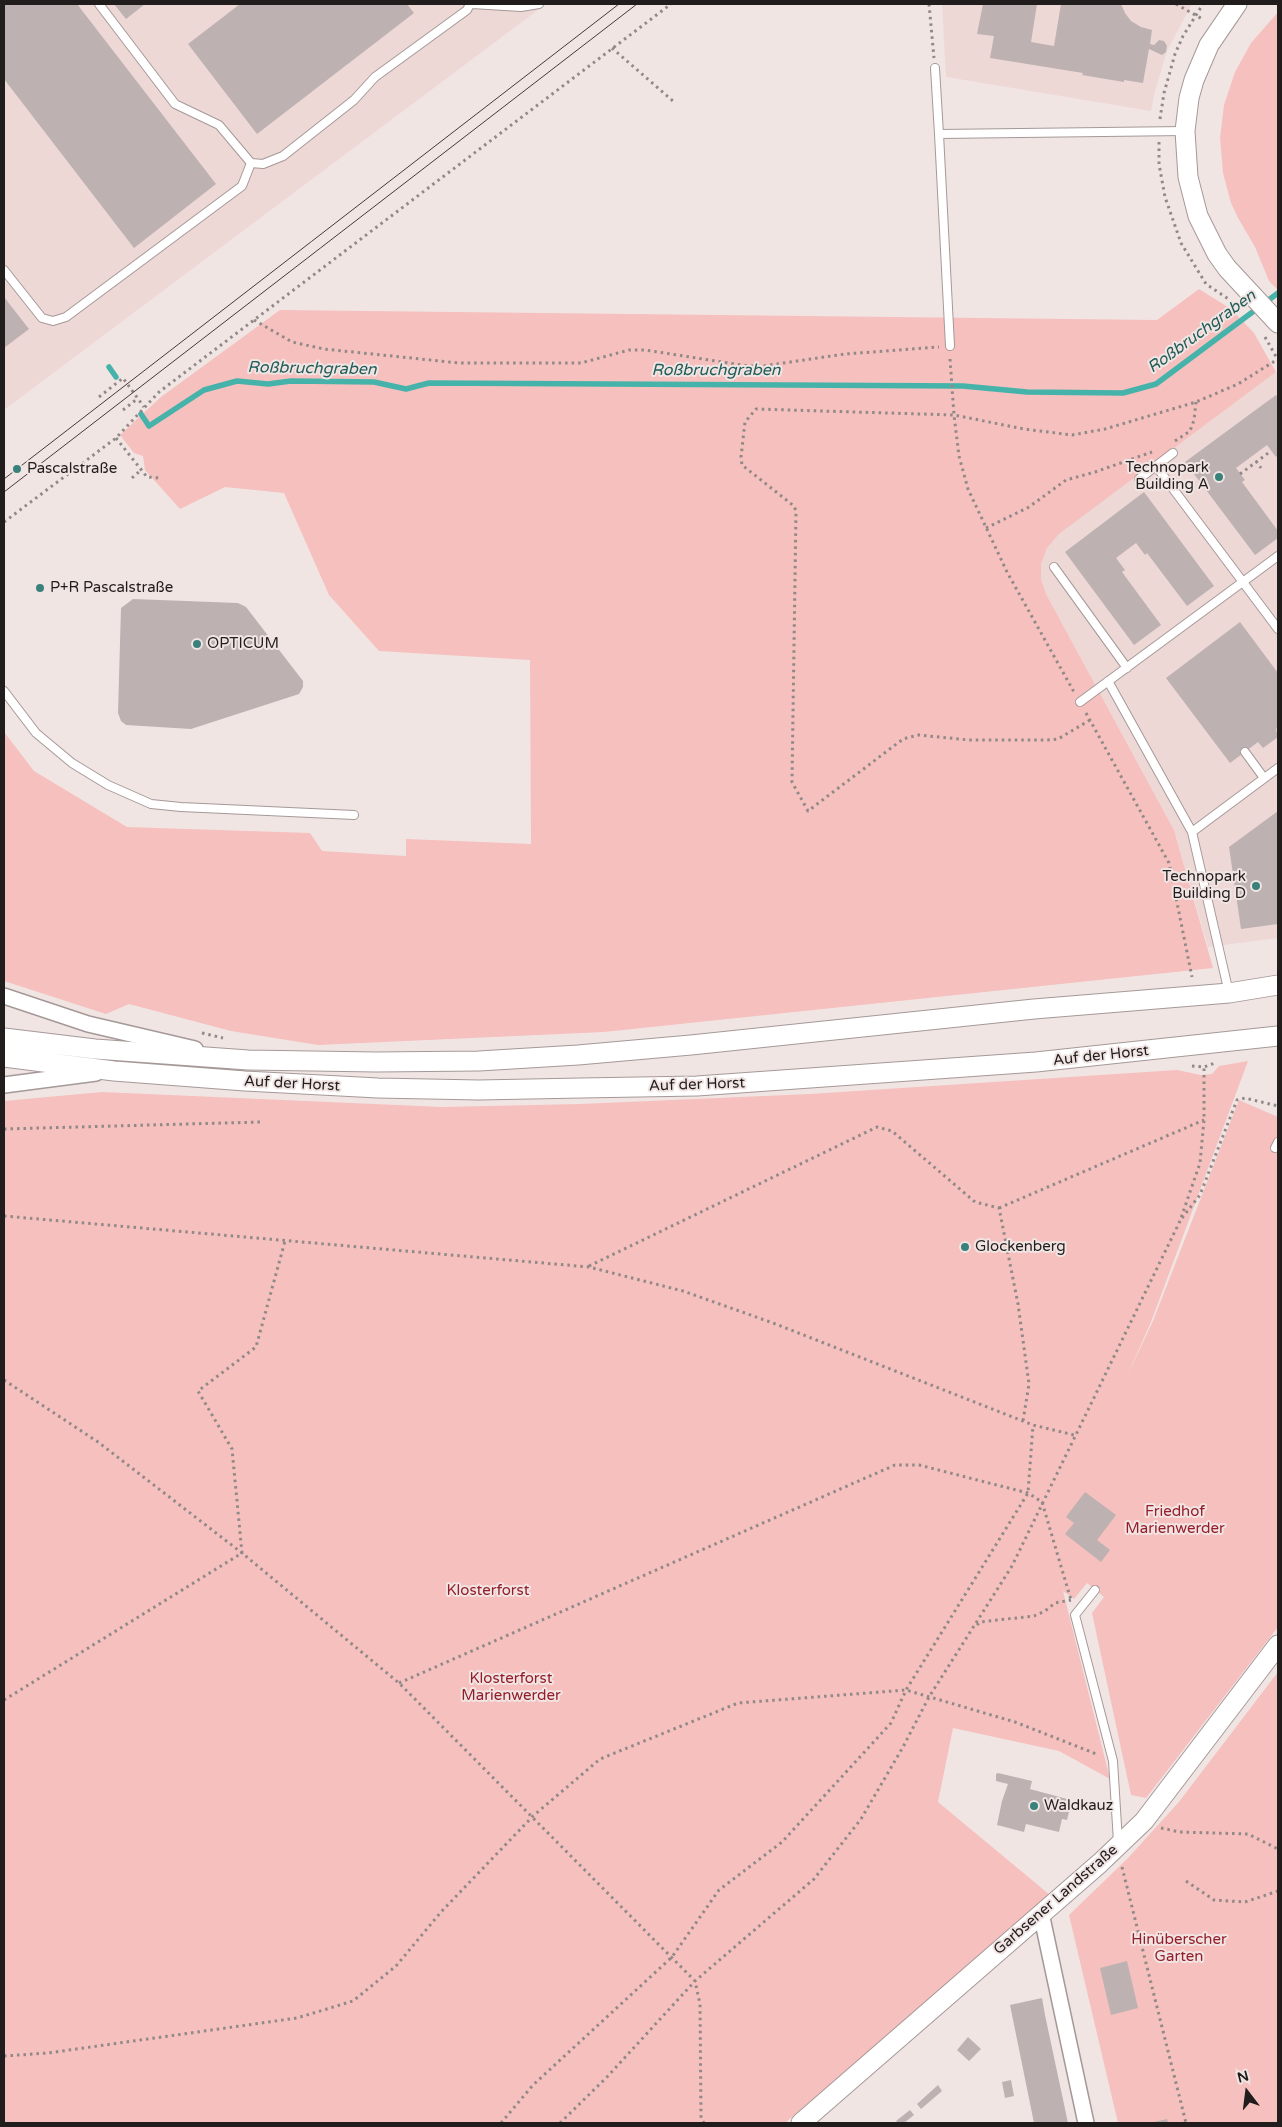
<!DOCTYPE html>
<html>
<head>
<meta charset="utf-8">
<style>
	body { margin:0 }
	#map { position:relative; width:1282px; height:2127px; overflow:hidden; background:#f1e5e4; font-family:"Varela Round",sans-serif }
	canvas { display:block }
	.frame { position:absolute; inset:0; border:5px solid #221d1d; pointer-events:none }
	.north { position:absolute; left:1222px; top:2067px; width:50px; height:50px; -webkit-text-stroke:4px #f1e5e4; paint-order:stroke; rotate:345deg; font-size:14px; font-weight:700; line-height:20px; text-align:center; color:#221d1d }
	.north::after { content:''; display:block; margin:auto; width:18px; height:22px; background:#221d1d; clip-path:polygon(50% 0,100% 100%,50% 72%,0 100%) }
</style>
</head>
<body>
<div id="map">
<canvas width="1282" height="2127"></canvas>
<div class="frame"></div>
<div class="north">N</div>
</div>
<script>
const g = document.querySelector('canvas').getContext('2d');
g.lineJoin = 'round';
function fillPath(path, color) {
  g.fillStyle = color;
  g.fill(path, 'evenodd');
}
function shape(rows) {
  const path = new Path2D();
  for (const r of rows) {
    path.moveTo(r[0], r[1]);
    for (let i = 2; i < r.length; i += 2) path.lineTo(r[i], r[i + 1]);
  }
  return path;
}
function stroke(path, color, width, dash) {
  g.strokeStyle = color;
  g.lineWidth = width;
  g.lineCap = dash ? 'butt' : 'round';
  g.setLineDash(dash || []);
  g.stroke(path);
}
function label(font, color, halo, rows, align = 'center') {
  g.font = font + ' "Varela Round",sans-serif';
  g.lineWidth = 4;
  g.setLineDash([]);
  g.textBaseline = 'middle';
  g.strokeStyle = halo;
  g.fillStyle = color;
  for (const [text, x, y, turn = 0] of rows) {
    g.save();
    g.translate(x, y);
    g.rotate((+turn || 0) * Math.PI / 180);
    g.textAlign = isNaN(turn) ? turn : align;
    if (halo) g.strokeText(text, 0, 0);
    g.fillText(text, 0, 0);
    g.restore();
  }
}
const built = shape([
	[4,4,546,4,4,410],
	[942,4,1192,4,1167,51,1155,91,1151,111,946,77],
	[1276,372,1278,374,1278,938,1208,947,1174,830,1046,594,1041,579,1041,564,1047,548,1059,534]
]);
const green = shape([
	[1278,12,1278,290,1269,281,1255,247,1238,218,1231,203,1223,173,1220,138,1224,105,1235,72,1251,43],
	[1199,289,1231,309,1254,333,1276,372,1059,534,1047,548,1041,564,1041,579,1046,594,1174,830,1213,968,604,1032,318,1045,231,1031,129,1004,106,1014,4,981,4,732,34,771,127,827,310,833,322,851,406,856,406,839,531,844,530,660,379,651,329,595,284,493,225,487,180,509,145,470,143,456,134,453,120,435,161,397,280,310,1157,320],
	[1248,1061,1151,1322,1127,1376,1153,1321,1239,1100,1278,1117,1278,1627,1146,1798,1131,1795,1092,1613,1104,1597,1087,1583,1074,1599,1063,1591,1110,1779,1059,1751,953,1728,938,1802,1050,1895,785,2123,4,2123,4,1101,102,1092,442,1107,580,1104,810,1094,1177,1070,1201,1075,1212,1074,1219,1066],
	[1278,1672,1278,2123,1118,2123,1069,1915,1128,1858,1178,1803]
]);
const stream = shape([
	[109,367,116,377],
	[141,414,149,426,204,390,237,381,268,384,291,381,374,382,406,389,429,383,963,386,1027,392,1123,393,1156,384,1278,293]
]);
const building = shape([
	[4,4,77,4,216,184,134,248,4,79],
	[114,4,145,4,126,19],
	[240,4,407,4,414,13,257,134,188,44],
	[983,4,1037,4,1031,42,1054,46,1061,4,1121,4,1125,13,1131,21,1141,27,1152,30,1150,44,1154,45,1159,40,1164,41,1167,46,1166,52,1162,55,1149,49,1143,83,1124,80,1124,82,1082,75,1083,73,990,58,994,36,977,34],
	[4,297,29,329,4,348],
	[1276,395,1278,398,1278,455,1276,457,1267,445,1236,468,1245,480,1242,482,1278,531,1278,538,1255,555,1185,462],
	[1144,492,1214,586,1187,606,1147,553,1145,555,1136,543,1116,558,1125,570,1122,572,1161,625,1134,645,1065,552],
	[133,599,238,603,246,607,303,681,303,687,299,694,191,729,126,725,121,721,118,713,121,608],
	[1240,622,1278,673,1278,727,1276,729,1278,737,1263,748,1258,742,1230,763,1166,678],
	[1278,811,1278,924,1241,929,1229,847],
	[1085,1492,1116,1515,1097,1540,1110,1550,1101,1562,1065,1534,1074,1523,1066,1517],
	[998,1773,1032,1781,1030,1789,1067,1799,1064,1811,1069,1812,1067,1820,1062,1819,1059,1832,1026,1824,1024,1832,997,1825,1002,1801,1008,1784,996,1781,996,1774],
	[1127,1961,1138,2008,1111,2015,1100,1968],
	[1042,1998,1045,2015,1068,2123,1034,2123,1010,2005],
	[968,2037,981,2049,969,2061,957,2050],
	[1011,2080,1014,2096,1005,2098,1002,2082],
	[938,2085,942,2091,921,2109,917,2104],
	[910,2110,914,2115,904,2123,898,2123,896,2121],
	[1167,2119,1168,2123,1150,2123]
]);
const path = shape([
	[929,4,934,58],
	[1176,4,1204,20],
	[612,48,673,101],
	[1160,119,1164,93,1175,54,1183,36,1203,4],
	[1159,142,1159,164,1165,197,1181,243,1206,284,1230,300],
	[254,320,292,342,324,349,459,363,581,363,629,350,645,350,748,366,763,366,845,354,939,347],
	[1265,337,1278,360],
	[950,359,954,415,959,456,968,489,1007,572,1074,692],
	[99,397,123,378,144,407],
	[123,410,137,399],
	[116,438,147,477,160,478],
	[1175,441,1190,431,1194,420,1196,402],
	[1256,461,1261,468],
	[1240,474,1271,451],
	[132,478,141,470],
	[4,522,116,438,159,392,671,4],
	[986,528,1029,507,1066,480,1095,472,1152,452],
	[1086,713,1169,863,1192,977],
	[1090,720,1058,739,1047,740,969,740,919,735,910,737,903,739,808,811,792,782,796,511,794,506,742,465,741,457,745,422,756,409,954,415,1024,429,1072,435,1105,429,1196,402,1238,384,1278,359],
	[202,1033,223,1038],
	[1192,1066,1204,1067,1215,1063],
	[4,1129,261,1122],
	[999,1208,1204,1120],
	[4,1216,589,1267,683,1291,773,1323,1033,1425,1074,1435],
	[1182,1218,1200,1195,1237,1100,1245,1098,1278,1106],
	[589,1266,877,1127,892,1131,975,1202,999,1208,1018,1304,1029,1384,1023,1421],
	[4,1380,98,1442,242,1553,399,1683,695,1981,700,2004,701,2118,704,2123],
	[977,1625,980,1622,1034,1616,1045,1611,1055,1603,1071,1600],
	[399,1683,895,1465,919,1465,1028,1493,1042,1502,1071,1600],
	[4,1700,242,1553,232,1449,198,1391,256,1347,285,1241],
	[1161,1828,1180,1832,1248,1834,1278,1849],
	[1122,1867,1186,2123],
	[1186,1881,1214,1900,1245,1902,1278,1891],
	[4,2056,48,2053,297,2018,353,2001,396,1966,441,1912,533,1816,600,1759,738,1703,906,1690,1015,1722,1099,1755],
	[501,2123,533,2085,672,1957,719,1890,782,1842,891,1723,906,1690,1028,1493,1033,1425],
	[560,2123,607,2077,695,1981,814,1879,861,1819,903,1747,929,1697,1012,1566,1180,1221,1200,1163,1204,1120,1204,1067]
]);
const service = shape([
	[99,4,175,104,219,125,251,163,263,164,283,156,354,100,375,77,467,10,470,4],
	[472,4,521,7,539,4],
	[935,68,939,134],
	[4,270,42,318,53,321,66,317,242,186,251,163],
	[950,346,939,134,1185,131],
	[1156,466,1278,629],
	[1139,479,1173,453],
	[1054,567,1127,668],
	[1108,681,1192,832,1229,993],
	[4,691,36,733,72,763,108,785,151,804,181,807,354,815],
	[1080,702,1278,556],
	[1245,752,1264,778],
	[1192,832,1278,768],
	[1275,1148,1278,1142],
	[1095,1590,1075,1615,1113,1761,1118,1842]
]);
const minor = shape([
	[4,996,88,1024,195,1049],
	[4,1085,96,1073],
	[1041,1913,1086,2123]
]);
const tertiary = shape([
	[1237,4,1209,45,1194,80,1189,98,1185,131,1188,177,1198,216,1217,254,1227,268,1278,323],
	[4,1038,95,1049,248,1060,376,1062,479,1061,578,1055,691,1045,1034,1009,1229,993,1278,985],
	[4,1057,114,1071,245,1081,378,1088,479,1090,581,1088,697,1086,1036,1062,1278,1036],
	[801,2123,1100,1863,1144,1821,1278,1645]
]);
const tram = shape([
	[4,479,619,4],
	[4,492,637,4]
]);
const markers = [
	[17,469,5,"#3a817b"],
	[1219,477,5,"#3a817b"],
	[40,588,5,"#3a817b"],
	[197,644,5,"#3a817b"],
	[1256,886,5,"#3a817b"],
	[965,1247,5,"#3a817b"],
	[1034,1806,5,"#3a817b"]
];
const poiNames = [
	["Technopark",1209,468,"right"],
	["Building A",1209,485,"right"],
	["Pascalstraße",27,469],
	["P+R Pascalstraße",50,588],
	["OPTICUM",207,644],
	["Technopark",1246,877,"right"],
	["Building D",1246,894,"right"],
	["Glockenberg",975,1247],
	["Waldkauz",1044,1806]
];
const streetNames = [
	["Auf der Horst",1101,1056,-6],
	["Auf der Horst",292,1084,3],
	["Auf der Horst",697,1085,-2],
	["Garbsener Landstraße",1056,1900,-41]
];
const parkNames = [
	["Friedhof",1175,1512],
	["Marienwerder",1175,1529],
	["Klosterforst",488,1591],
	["Klosterforst",511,1679],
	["Marienwerder",511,1696],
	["Hinüberscher",1179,1940],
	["Garten",1179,1957]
];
const waterNames = [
	["Roßbruchgraben",1202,332,-36],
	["Roßbruchgraben",312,369,1],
	["Roßbruchgraben",716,371]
];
fillPath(built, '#edd8d6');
fillPath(green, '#f5c0bd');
stroke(stream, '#46b3aa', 5.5);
fillPath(building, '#bdb1b1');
stroke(service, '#a59998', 10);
stroke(minor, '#a59998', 18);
stroke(tertiary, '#a59998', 21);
stroke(path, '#918988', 3, [2.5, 4]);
stroke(service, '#fff', 8);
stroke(minor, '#fff', 15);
stroke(tertiary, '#fff', 19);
stroke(tram, '#403a3a', 1);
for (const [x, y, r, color] of markers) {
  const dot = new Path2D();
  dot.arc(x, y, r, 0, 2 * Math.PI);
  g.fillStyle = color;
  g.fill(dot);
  stroke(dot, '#f1e5e4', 2);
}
label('15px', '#221d1d', '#f1e5e4', poiNames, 'left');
label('15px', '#221d1d', '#f1e5e4', streetNames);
label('15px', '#951d29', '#f1e5e4', parkNames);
label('italic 16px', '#215d58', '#f1e5e4', waterNames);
</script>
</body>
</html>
